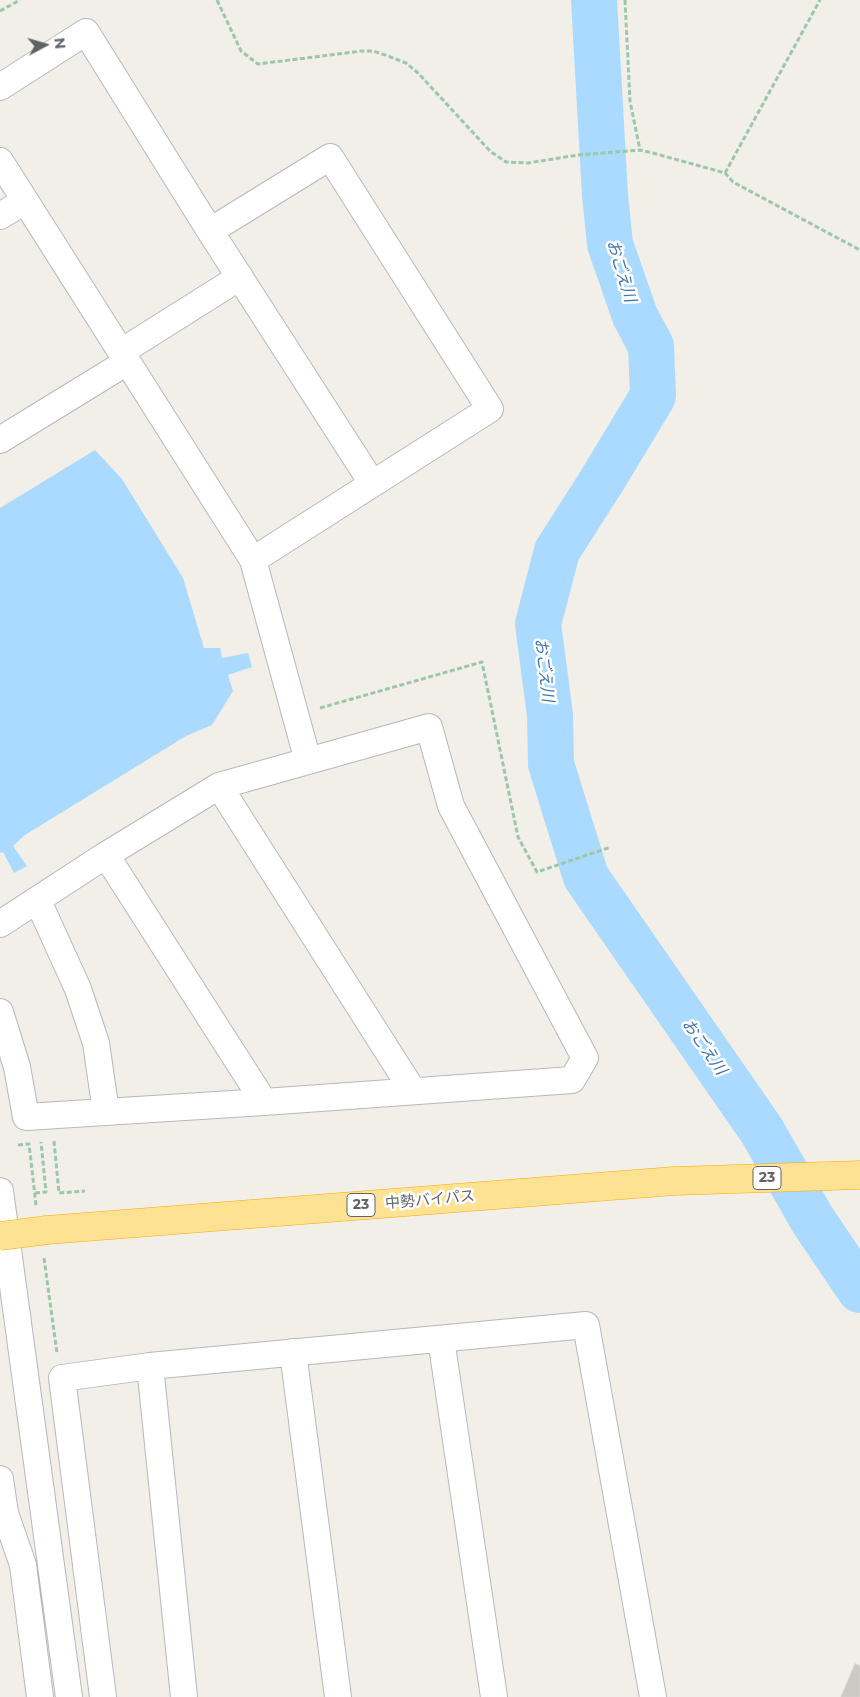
<!DOCTYPE html>
<html>
<head>
<meta charset="utf-8">
<style>
	body { margin:0 }
	#map { position:relative; width:860px; height:1697px; overflow:hidden; background:#f1efe8; font-family:Montserrat,sans-serif }
	canvas { display:block }
	.north { position:absolute; left:20px; top:20px; width:50px; height:50px; -webkit-text-stroke:4px #fff; paint-order:stroke; rotate:84deg; font-size:14px; font-weight:700; line-height:20px; text-align:center; color:#5f6368 }
	.north::after { content:''; display:block; margin:auto; width:18px; height:22px; background:#5f6368; clip-path:polygon(50% 0,100% 100%,50% 72%,0 100%) }
</style>
</head>
<body>
<div id="map">
<canvas width="860" height="1697"></canvas>
<div class="north">N</div>
</div>
<script>
const g = document.querySelector('canvas').getContext('2d');
g.lineJoin = 'round';
function fillPath(path, color) {
  g.fillStyle = color;
  g.fill(path, 'evenodd');
}
function shape(rows) {
  const path = new Path2D();
  for (const r of rows) {
    path.moveTo(r[0], r[1]);
    for (let i = 2; i < r.length; i += 2) path.lineTo(r[i], r[i + 1]);
  }
  return path;
}
function stroke(path, color, width, dash) {
  g.strokeStyle = color;
  g.lineWidth = width;
  g.lineCap = dash ? 'butt' : 'round';
  g.setLineDash(dash || []);
  g.stroke(path);
}
function label(font, color, halo, rows, align = 'center') {
  g.font = font + ' Montserrat,"Noto Sans JP",sans-serif';
  g.lineWidth = 5;
  g.setLineDash([]);
  g.textBaseline = 'middle';
  g.strokeStyle = halo;
  g.fillStyle = color;
  for (const [text, x, y, turn = 0] of rows) {
    g.save();
    g.translate(x, y);
    g.rotate((+turn || 0) * Math.PI / 180);
    g.textAlign = isNaN(turn) ? turn : align;
    if (halo) g.strokeText(text, 0, 0);
    g.fillText(text, 0, 0);
    g.restore();
  }
}
const water = shape([
	[95,450,122,479,183,578,204,648,220,648,222,658,248,653,252,667,228,675,233,691,212,725,186,736,25,835,13,846,27,866,14,873,3,852,0,853,0,508]
]);
const river = shape([
	[594,0,605,195,610,244,635,316,651,346,653,396,601,482,557,551,538,624,550,715,551,764,586,877,762,1131,812,1219,860,1290]
]);
const building = shape([
	[855,1664,860,1666,860,1697,841,1697,855,1664]
]);
const path = shape([
	[217,0,241,51,258,64,362,51,373,51,388,56,406,63,418,73,490,151,506,162,528,163,578,155,640,150,653,153,725,173,733,182,860,250],
	[625,0,630,101,640,150],
	[0,11,20,0],
	[725,173,820,0],
	[320,708,482,662,518,837,537,872,611,847],
	[54,1141,59,1193,85,1191],
	[18,1145,29,1144,36,1205],
	[35,1193,46,1192,41,1142],
	[44,1258,57,1353]
]);
const minor = shape([
	[0,87,86,32,210,231,372,483],
	[0,161,253,560,308,761],
	[0,216,25,201],
	[210,231,330,157,490,409,253,560],
	[121,352,240,277],
	[0,440,127,362],
	[219,786,413,1091],
	[106,855,264,1102],
	[38,901,78,989,96,1043,106,1112],
	[0,924,106,855,219,786,429,727,451,806,585,1058,572,1080,264,1102,26,1117,17,1067,0,1012],
	[0,1191,69,1697],
	[441,1339,494,1697],
	[293,1352,338,1697],
	[0,1479,5,1513,23,1565,40,1697],
	[103,1697,62,1378,150,1366],
	[184,1697,150,1366,586,1325,653,1697]
]);
const highway = shape([
	[47,1230,674,1181,860,1175]
]);
const highwayBridge = shape([
	[0,1236,47,1230]
]);
const shields = [
	[767,1178,28],
	[361,1205,28]
];
const shieldNames = [
	["23",767,1178],
	["23",361,1205]
];
const streetNames = [
	["中勢バイパス",430,1200,-5]
];
const waterNames = [
	["おごえ川",621,271,73],
	["おごえ川",544,670,83],
	["おごえ川",704,1047,55]
];
fillPath(water, '#aadaff');
stroke(river, '#aadaff', 46);
fillPath(building, '#cccac5');
stroke(building, '#d6d1c6', 1);
stroke(minor, '#b5b8bc', 28);
stroke(highway, '#f9ab00', 29);
stroke(path, '#9cc7a9', 3, [5, 2.5]);
stroke(minor, '#fff', 26);
stroke(highway, '#fde293', 28);
stroke(highwayBridge, '#f9ab00', 29, []);
stroke(highwayBridge, '#fde293', 28);
for (const [x, y, w] of shields) {
  const box = new Path2D();
  box.roundRect(x - w / 2, y - 11.5, w, 23, 4);
  g.fillStyle = '#fff';
  g.fill(box);
  stroke(box, '#5f6368', 1);
}
label('bold 14px', '#5f6368', null, shieldNames);
label('15px', '#5f6368', '#fff', streetNames);
label('italic 16px', '#4174aa', '#fff', waterNames);
</script>
</body>
</html>
